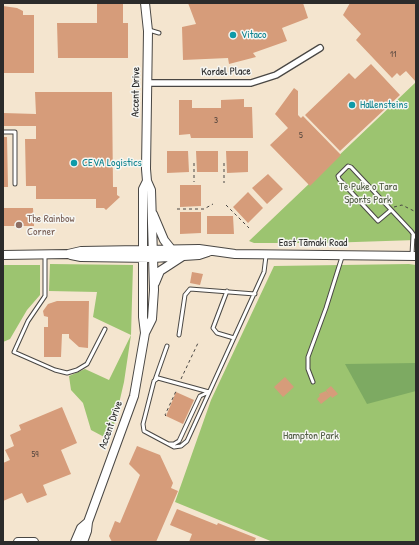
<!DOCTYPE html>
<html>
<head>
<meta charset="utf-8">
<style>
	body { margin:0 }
	#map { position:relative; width:419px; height:545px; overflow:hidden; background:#f4e5cf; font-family:"Patrick Hand",sans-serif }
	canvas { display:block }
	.frame { position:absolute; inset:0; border:4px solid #2b2b2b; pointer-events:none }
</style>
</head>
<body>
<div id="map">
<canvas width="419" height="545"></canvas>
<div class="frame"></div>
</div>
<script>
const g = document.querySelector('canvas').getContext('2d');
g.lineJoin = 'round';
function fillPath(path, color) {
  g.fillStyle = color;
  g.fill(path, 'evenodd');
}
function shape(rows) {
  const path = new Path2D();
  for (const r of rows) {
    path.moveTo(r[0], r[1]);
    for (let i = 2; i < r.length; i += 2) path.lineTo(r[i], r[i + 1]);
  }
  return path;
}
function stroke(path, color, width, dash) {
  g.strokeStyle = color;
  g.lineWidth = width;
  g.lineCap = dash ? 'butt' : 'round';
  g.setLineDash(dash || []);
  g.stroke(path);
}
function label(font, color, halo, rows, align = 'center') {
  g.font = font + ' "Patrick Hand",sans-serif';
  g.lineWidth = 3;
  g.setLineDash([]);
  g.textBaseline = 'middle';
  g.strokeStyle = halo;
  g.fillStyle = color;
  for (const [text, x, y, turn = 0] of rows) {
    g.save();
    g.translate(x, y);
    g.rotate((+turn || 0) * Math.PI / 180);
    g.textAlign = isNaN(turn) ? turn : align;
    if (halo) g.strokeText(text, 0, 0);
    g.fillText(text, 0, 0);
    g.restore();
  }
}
const green = shape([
	[416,82,416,240,325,243,254,243,249,241],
	[50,264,133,265,131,335,124,382,114,425,108,439,91,430,83,403,71,390,69,376,85,369,109,380,131,335,93,317,97,292,49,291],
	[409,264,416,265,416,542,273,542,175,502,211,400,274,266],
	[3,265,40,265,40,295,27,310,10,339,3,342]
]);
const forest = shape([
	[416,363,416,391,367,404,345,364]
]);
const building = shape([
	[97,3,123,3,123,23,128,23,128,58,58,58,57,23,97,23],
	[188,3,303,3,308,18,282,28,287,41,253,53,256,57,229,64,228,58,183,60,182,27,196,24],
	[350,3,416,3,416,82,406,71,400,76,397,73,392,78,356,40,361,34,343,15],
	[3,6,17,8,23,11,23,15,34,15,34,73,3,73],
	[371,64,400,95,340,151,305,115,349,73,355,79],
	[294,88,298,91,298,115,301,118,303,116,341,155,310,186,270,145,288,128,275,114],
	[35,92,112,92,113,187,117,187,117,195,120,197,106,210,104,208,96,208,96,199,36,199,36,186,26,186,25,139,36,139,36,126,3,126,3,113,36,114],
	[244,99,244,107,252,107,253,138,191,138,190,134,179,135,179,100,192,100,192,108,221,108,221,100],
	[3,137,7,137,8,187,3,187],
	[167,151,188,151,189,172,167,173],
	[196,151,218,151,218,172,197,172],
	[226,151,248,151,248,172,227,173],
	[268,174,283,189,267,204,252,188],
	[180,185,201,185,201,206,180,207],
	[248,192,263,208,248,223,233,207],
	[3,208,33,208,34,226,3,226],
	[180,212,201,212,201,233,180,234],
	[207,216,233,216,234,234,207,234],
	[192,272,203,274,200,285,190,283],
	[57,301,89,301,88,348,79,347,69,338,69,334,62,334,61,357,44,357,44,327,48,327,48,317,44,316,43,311,48,304],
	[285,377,294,387,283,397,274,387],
	[331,386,338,394,332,398,331,396,321,404,317,399,320,396,319,394,326,391,329,395,326,390],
	[176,392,194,400,183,424,166,416],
	[62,407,77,443,61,450,71,474,43,485,47,495,27,503,22,493,3,501,3,463,10,460,5,450,14,446,10,435,21,430,19,425],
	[137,446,160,455,173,483,171,488,178,491,156,542,112,542,109,536,115,521,120,523,140,475,129,464],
	[177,509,217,525,218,523,256,538,254,542,189,542,192,534,170,525]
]);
const path = shape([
	[194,163,194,182],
	[224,163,224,183],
	[226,205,249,228],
	[394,207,402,205,416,212],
	[177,209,204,209,213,204],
	[181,379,198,343],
	[166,416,165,415,177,389]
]);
const lane = shape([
	[149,30,159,33],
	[3,132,15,132,15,184],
	[391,210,378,221,339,179,338,176,348,166,351,167,411,231,416,238],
	[45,255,45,296,28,321,14,352,55,370,67,373,77,370,87,364,105,329],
	[412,255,413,235],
	[227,291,213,328,217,333,234,338],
	[179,335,185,295,190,289,255,294],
	[155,380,167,346],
	[313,382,308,369,308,357,326,308,342,257],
	[209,392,158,378,154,381,143,424,144,431,174,447,181,446,187,441,264,272,266,256],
	[169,444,174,444,179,441,200,396,209,392]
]);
const street = shape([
	[147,83,251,83,276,75,320,48]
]);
const secondary = shape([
	[153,214,164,240,172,250],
	[3,255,68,254,81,251,199,249,235,254,416,256],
	[71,255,81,257,153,258,199,255,208,252],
	[155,283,160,271,183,256],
	[145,333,143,317,143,189,147,181],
	[18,542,34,542],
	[75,542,81,528,88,522],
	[83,542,87,531,88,522,134,396,145,333,152,319,154,290,151,190,147,181,146,169,148,31,145,3]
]);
const markers = [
	[233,35,4,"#0f9aa8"],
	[352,105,4,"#0f9aa8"],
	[74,163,4,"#0f9aa8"],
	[19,225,4,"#8d6e63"]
];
const numberNames = [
	["11",393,55],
	["3",216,121],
	["5",301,136],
	["59",35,455]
];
const cultureNames = [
	["Vitaco",241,35],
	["Hallensteins",360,105],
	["CEVA Logistics",82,163]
];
const streetNames = [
	["Kordel Place",226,72,-1],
	["Accent Drive",136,92,-89],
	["East Tāmaki Road",313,243],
	["Accent Drive",111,425,-70]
];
const parkNames = [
	["Te Puke o Tara",368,187],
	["Sports Park",368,200],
	["Hampton Park",311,436]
];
const educationNames = [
	["The Rainbow",27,219],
	["Corner",27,232]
];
fillPath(green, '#9cc470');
fillPath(forest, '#7daa62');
fillPath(building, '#d69c7a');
stroke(lane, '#494744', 5);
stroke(street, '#494744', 8);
stroke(secondary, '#494744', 10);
stroke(path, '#494744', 1, [3, 3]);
stroke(lane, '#fff', 3);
stroke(street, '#fff', 5.5);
stroke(secondary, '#fff', 8);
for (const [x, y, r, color] of markers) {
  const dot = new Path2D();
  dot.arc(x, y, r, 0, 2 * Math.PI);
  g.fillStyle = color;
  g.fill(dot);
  stroke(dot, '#f6f6f2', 1.5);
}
label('9px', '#56473f', null, numberNames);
label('11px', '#0d838f', '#f6f6f2', cultureNames, 'left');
label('11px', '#2b2b2b', '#f6f6f2', streetNames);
label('11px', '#4d5940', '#f6f6f2', parkNames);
label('11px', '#785e54', '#f6f6f2', educationNames, 'left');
</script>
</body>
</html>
